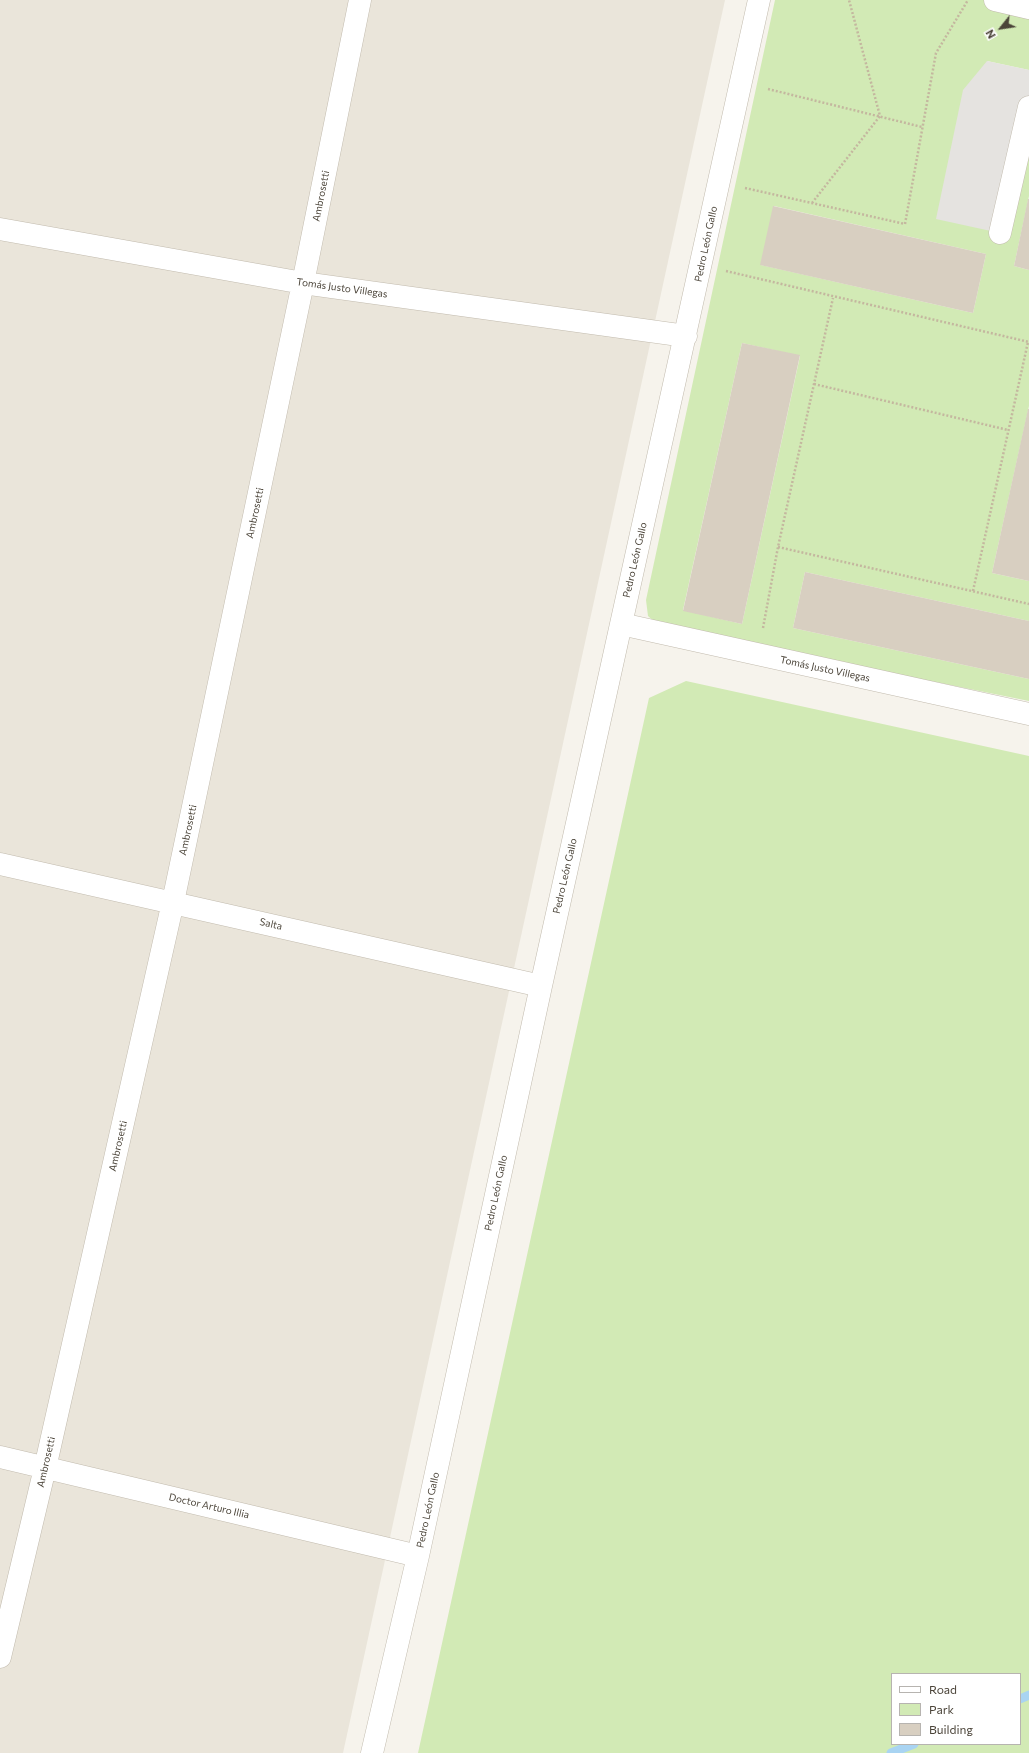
<!DOCTYPE html>
<html>
<head>
<meta charset="utf-8">
<style>
	body { margin:0 }
	#map { position:relative; width:1029px; height:1753px; overflow:hidden; background:#f6f3ec; font-family:Commissioner,sans-serif }
	canvas { display:block }
	.legend { position:absolute; left:891px; top:1673px; width:130px; height:72px; box-sizing:border-box; background:#fff; border:1px solid #b7b4b0; margin:0; padding:5px 7px; list-style:none; font-size:12px; color:#4b4439 }
	.legend li { display:flex; align-items:center; gap:8px; height:20px }
	.legend b { width:20px; border:1px solid #b7b4b0 }
	.north { position:absolute; left:981px; top:8px; width:40px; height:40px; -webkit-text-stroke:3px #fff; paint-order:stroke; rotate:240deg; font-size:11px; font-weight:700; line-height:16px; text-align:center; color:#4b4439 }
	.north::after { content:''; display:block; margin:auto; width:14px; height:18px; background:#4b4439; clip-path:polygon(50% 0,100% 100%,50% 72%,0 100%) }
</style>
</head>
<body>
<div id="map">
<canvas width="1029" height="1753"></canvas>
<ul class="legend">
<li><b style="height:5px;background:#fff"></b>Road</li>
<li><b style="height:11px;background:#d2eab5"></b>Park</li>
<li><b style="height:11px;background:#d8cfc1"></b>Building</li>
</ul>
<div class="north">N</div>
</div>
<script>
const g = document.querySelector('canvas').getContext('2d');
g.lineJoin = 'round';
function fillPath(path, color) {
  g.fillStyle = color;
  g.fill(path, 'evenodd');
}
function shape(rows) {
  const path = new Path2D();
  for (const r of rows) {
    path.moveTo(r[0], r[1]);
    for (let i = 2; i < r.length; i += 2) path.lineTo(r[i], r[i + 1]);
  }
  return path;
}
function stroke(path, color, width, dash) {
  g.strokeStyle = color;
  g.lineWidth = width;
  g.lineCap = dash ? 'butt' : 'round';
  g.setLineDash(dash || []);
  g.stroke(path);
}
function label(font, color, halo, rows, align = 'center') {
  g.font = font + ' Commissioner,sans-serif';
  g.lineWidth = 3.5;
  g.setLineDash([]);
  g.textBaseline = 'middle';
  g.strokeStyle = halo;
  g.fillStyle = color;
  for (const [text, x, y, turn = 0] of rows) {
    g.save();
    g.translate(x, y);
    g.rotate((+turn || 0) * Math.PI / 180);
    g.textAlign = isNaN(turn) ? turn : align;
    if (halo) g.strokeText(text, 0, 0);
    g.fillText(text, 0, 0);
    g.restore();
  }
}
const residential = shape([
	[0,0,725,0,343,1753,0,1753]
]);
const green = shape([
	[775,0,1029,0,1029,70,987,61,1029,107,1029,196,1014,266,1029,270,1029,406,992,573,1029,581,1029,621,805,572,793,628,1029,679,1029,701,659,626,648,616,646,600],
	[774,206,986,254,973,313,761,265],
	[742,343,800,356,742,624,683,610],
	[686,681,1029,756,1029,1753,418,1753,649,698],
	[892,1674,1020,1674,1020,1744,892,1744]
]);
const parking = shape([
	[987,61,1029,70,1029,107,1000,233,936,219,963,90]
]);
const stream = shape([
	[1020,1699,1029,1695],
	[891,1753,914,1744]
]);
const building = shape([
	[1028,199,1029,199,1029,270,1014,266],
	[773,206,986,254,973,313,760,265],
	[742,343,800,355,742,624,683,611],
	[1028,409,1029,409,1029,581,992,573],
	[805,572,1029,621,1029,679,793,628]
]);
const path = shape([
	[768,89,922,127],
	[745,188,905,224,936,53,968,0],
	[812,203,880,116,849,0],
	[726,271,1029,342],
	[814,384,1008,430],
	[778,547,1029,604],
	[973,591,1028,342],
	[763,628,778,547,833,298]
]);
const minor = shape([
	[995,0,1029,8],
	[0,229,303,283,686,336],
	[1000,233,1029,107],
	[621,624,1029,714],
	[0,864,541,986],
	[0,1457,418,1556],
	[0,1657,45,1468,173,902,303,283,360,0],
	[372,1753,418,1556,541,986,759,0]
]);
const streetNames = [
	["Ambrosetti",321,196,-79],
	["Pedro León Gallo",706,244,-78],
	["Tomás Justo Villegas",342,288,8],
	["Ambrosetti",255,513,-78],
	["Pedro León Gallo",635,560,-77],
	["Tomás Justo Villegas",825,669,12],
	["Ambrosetti",188,830,-78],
	["Pedro León Gallo",565,876,-77],
	["Salta",271,924,13],
	["Ambrosetti",118,1146,-77],
	["Pedro León Gallo",496,1193,-78],
	["Ambrosetti",46,1462,-77],
	["Doctor Arturo Illia",209,1506,13],
	["Pedro León Gallo",428,1510,-78]
];
fillPath(residential, '#eae5da');
fillPath(green, '#d2eab5');
fillPath(parking, '#e5e3e0');
stroke(stream, '#a9d4f2', 9);
fillPath(building, '#d8cfc1');
stroke(minor, '#c2bbae', 23);
stroke(path, '#c4b79f', 2.5, [2, 2]);
stroke(minor, '#fff', 22);
label('10px', '#4b4439', '#fff', streetNames);
</script>
</body>
</html>
